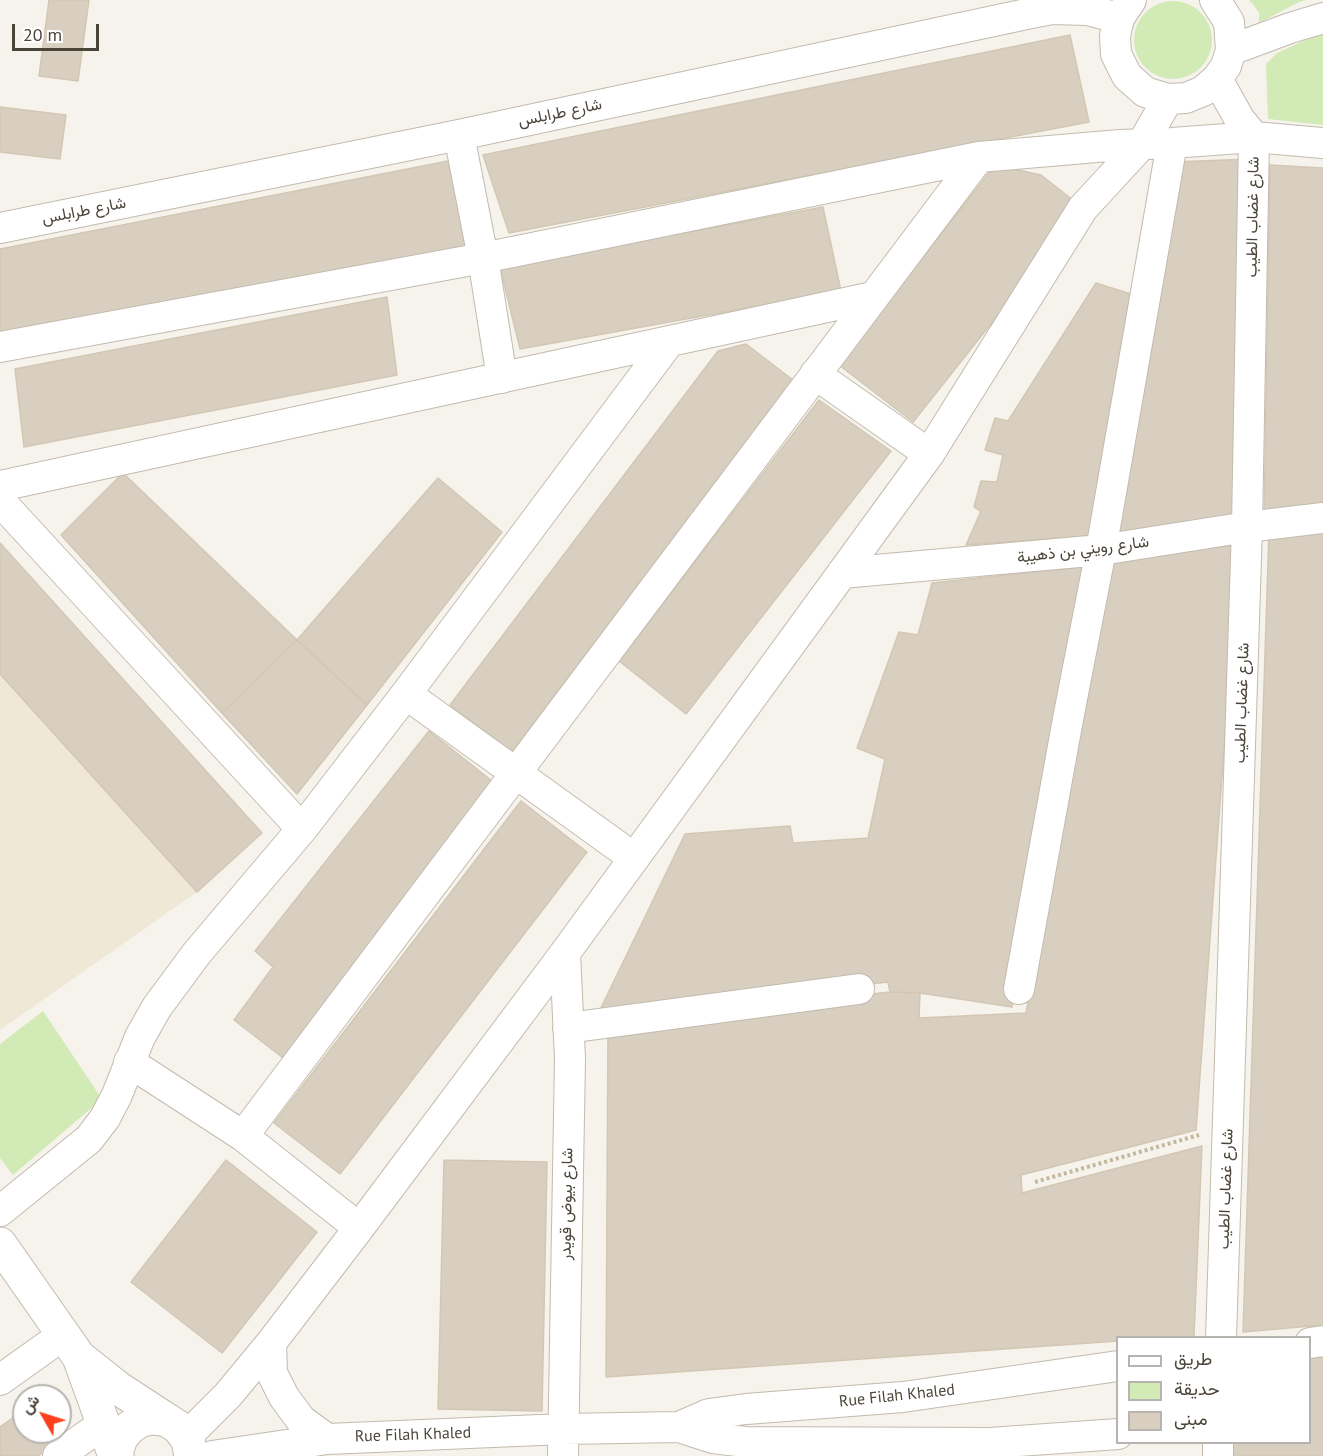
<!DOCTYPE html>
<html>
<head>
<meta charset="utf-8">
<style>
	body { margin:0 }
	#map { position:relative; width:1323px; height:1456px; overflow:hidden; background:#f6f3ec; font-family:"PT Sans",Vazirmatn,sans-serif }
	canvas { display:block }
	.legend { position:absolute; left:1116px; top:1336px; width:195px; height:108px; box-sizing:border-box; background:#fff; border:2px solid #b7b4b0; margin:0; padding:8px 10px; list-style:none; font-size:18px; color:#4b4439 }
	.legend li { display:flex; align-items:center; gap:12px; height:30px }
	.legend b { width:30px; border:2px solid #b7b4b0 }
	.north { position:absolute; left:12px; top:1384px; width:60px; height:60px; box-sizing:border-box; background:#fff; border:2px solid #b7b4b0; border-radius:50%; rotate:309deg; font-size:16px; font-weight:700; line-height:24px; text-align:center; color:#4b4439 }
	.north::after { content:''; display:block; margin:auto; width:21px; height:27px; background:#fc3f1d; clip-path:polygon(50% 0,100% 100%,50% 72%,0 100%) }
	.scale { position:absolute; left:12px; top:24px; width:87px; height:27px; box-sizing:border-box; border:3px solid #4b4439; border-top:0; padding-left:8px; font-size:18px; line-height:21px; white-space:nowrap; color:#4b4439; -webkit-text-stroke:4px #fff; paint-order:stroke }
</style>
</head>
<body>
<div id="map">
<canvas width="1323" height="1456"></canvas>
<ul class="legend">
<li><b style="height:8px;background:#fff"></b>طريق</li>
<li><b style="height:16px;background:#d2eab5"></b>حديقة</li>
<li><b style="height:16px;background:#d8cfc1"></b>مبنى</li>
</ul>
<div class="north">ش</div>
<div class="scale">20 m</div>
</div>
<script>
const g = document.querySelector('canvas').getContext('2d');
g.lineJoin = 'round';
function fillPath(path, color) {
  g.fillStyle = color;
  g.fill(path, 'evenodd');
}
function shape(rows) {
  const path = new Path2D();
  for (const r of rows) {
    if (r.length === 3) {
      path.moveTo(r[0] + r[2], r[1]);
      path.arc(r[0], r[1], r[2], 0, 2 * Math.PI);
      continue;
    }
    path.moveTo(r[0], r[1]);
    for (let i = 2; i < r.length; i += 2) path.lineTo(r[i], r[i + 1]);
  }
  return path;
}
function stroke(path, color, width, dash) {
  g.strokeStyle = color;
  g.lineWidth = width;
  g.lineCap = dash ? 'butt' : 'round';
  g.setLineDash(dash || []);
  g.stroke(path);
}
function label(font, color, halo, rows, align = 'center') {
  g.font = font + ' "PT Sans",Vazirmatn,sans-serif';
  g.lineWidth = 4.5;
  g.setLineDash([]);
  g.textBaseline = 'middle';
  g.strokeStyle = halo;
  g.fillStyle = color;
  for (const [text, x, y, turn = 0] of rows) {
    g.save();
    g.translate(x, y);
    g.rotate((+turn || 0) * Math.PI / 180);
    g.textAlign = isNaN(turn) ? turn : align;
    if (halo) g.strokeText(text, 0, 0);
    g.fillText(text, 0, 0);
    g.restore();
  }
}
const education = shape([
	[0,674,197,892,0,1030]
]);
const green = shape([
	[1249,0,1307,0,1299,2,1259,23,1259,13,1253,4],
	[1173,40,39],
	[1323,32,1323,125,1268,119,1266,64,1277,53],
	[43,1011,102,1099,13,1175,0,1158,0,1044]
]);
const building = shape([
	[49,0,89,0,78,81,39,76,49,0],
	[1070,35,1089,122,509,233,483,155,1070,35],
	[0,107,66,115,60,159,0,152,0,107],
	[1249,159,1239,521,1108,533,1174,162,1249,159],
	[448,161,468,246,0,342,0,249,448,161],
	[995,165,1041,175,1083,208,913,422,839,365,995,165],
	[1270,165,1323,168,1323,513,1264,518,1270,165],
	[823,207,841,291,520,349,500,267,823,207],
	[1096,283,1143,298,1100,535,966,545,981,511,974,507,981,481,997,482,1003,455,985,450,995,418,1008,421,1096,283],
	[387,297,397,375,24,447,15,369,387,297],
	[746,344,793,380,512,752,450,705,718,351,746,344],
	[819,400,891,451,686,714,619,661,819,400],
	[123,473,297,640,222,713,61,535,123,473],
	[438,478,502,532,367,705,297,640,438,478],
	[1323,525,1323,1325,1243,1332,1269,531,1323,525],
	[0,543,262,833,197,892,0,674,0,543],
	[1239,545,1196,1130,1021,1175,1022,1193,1202,1146,1194,1336,1174,1338,1118,1338,1118,1341,606,1377,608,1024,890,992,920,993,919,1018,1026,1013,1114,555,1239,545],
	[1091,566,1012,1007,920,993,890,992,888,982,598,1014,685,834,790,826,793,843,868,838,885,759,857,748,899,632,918,635,932,583,1091,566],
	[297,640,367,705,297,794,222,713,297,640],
	[429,731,497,785,287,1061,234,1020,273,967,255,951,429,731],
	[521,801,587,852,340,1174,274,1123,521,801],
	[226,1160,317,1232,222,1353,131,1282,226,1160],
	[444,1160,547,1162,542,1411,438,1409,444,1160],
	[1323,1350,1323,1456,1232,1456,1232,1442,1310,1442,1310,1351,1323,1350],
	[24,1410,24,1432,60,1432,60,1428,66,1437,38,1456,0,1456,0,1427,24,1410]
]);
const path = shape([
	[1035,1182,1199,1135]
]);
const minor = shape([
	[1131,0,1119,18,1115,36,1116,54,1127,76,1145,92,1168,99,1186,98,1203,91,1217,79,1226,66,1231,50,1229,22,1215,0],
	[1231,50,1290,28,1323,18],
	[1217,79,1240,120,1254,137,1247,527,1221,1338],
	[459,135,483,258,502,378],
	[0,228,459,135,1031,13,1052,9,1087,10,1119,18],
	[0,347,483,258,979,157,1120,145,1172,143,1254,137,1323,143],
	[815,374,929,454],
	[0,486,873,297],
	[0,501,302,829],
	[842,573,1101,550,1247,527,1323,518],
	[406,694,634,858],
	[1019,989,1068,719,1101,550,1172,143],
	[568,1028,859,989],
	[129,1062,243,1136,359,1228],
	[243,1136,979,157],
	[0,1211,89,1139,105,1118,117,1095,140,1037,157,1007,197,953,302,829,406,694,669,342],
	[271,1343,272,1373,284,1397,301,1420,327,1439],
	[1310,1343,1323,1341],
	[0,1380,63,1335],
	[679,1427,709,1414,746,1409,903,1397,1118,1366],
	[186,1437,228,1395,271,1343,359,1228,565,953,929,454,1083,208,1142,144,1168,99],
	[58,1456,103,1424],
	[212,1456,327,1439,564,1429,679,1427,713,1438,745,1442,990,1443,1118,1434],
	[563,1456,570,1059,565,953],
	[1218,1456,1218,1442]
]);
const tertiary = shape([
	[0,1244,79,1357,115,1456],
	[79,1357,118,1388,167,1420],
	[117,1456,117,1450,121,1438,129,1428,141,1420,154,1418,167,1420,178,1427,188,1440,191,1456]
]);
const streetNames = [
	["شارع طرابلس",560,113,-12],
	["شارع طرابلس",84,211,-11],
	["شارع غضاب الطيب",1253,217,-89],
	["شارع رويني بن ذهيبة",1083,550,-7],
	["شارع غضاب الطيب",1242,703,-88],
	["شارع غضاب الطيب",1226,1189,-88],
	["شارع بيوض قويدر",567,1204,-89],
	["Rue Filah Khaled",897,1396,-6],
	["Rue Filah Khaled",413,1435,-2]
];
fillPath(education, '#efe8d6');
fillPath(green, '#d2eab5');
fillPath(building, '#d8cfc1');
stroke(building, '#d3c7b4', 1.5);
stroke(minor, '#c2bbae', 32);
stroke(tertiary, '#c2bbae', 35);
stroke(path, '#c4b79f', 4, [3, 3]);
stroke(minor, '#fff', 30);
stroke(tertiary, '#fff', 33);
label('16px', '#4b4439', '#fff', streetNames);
</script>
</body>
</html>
